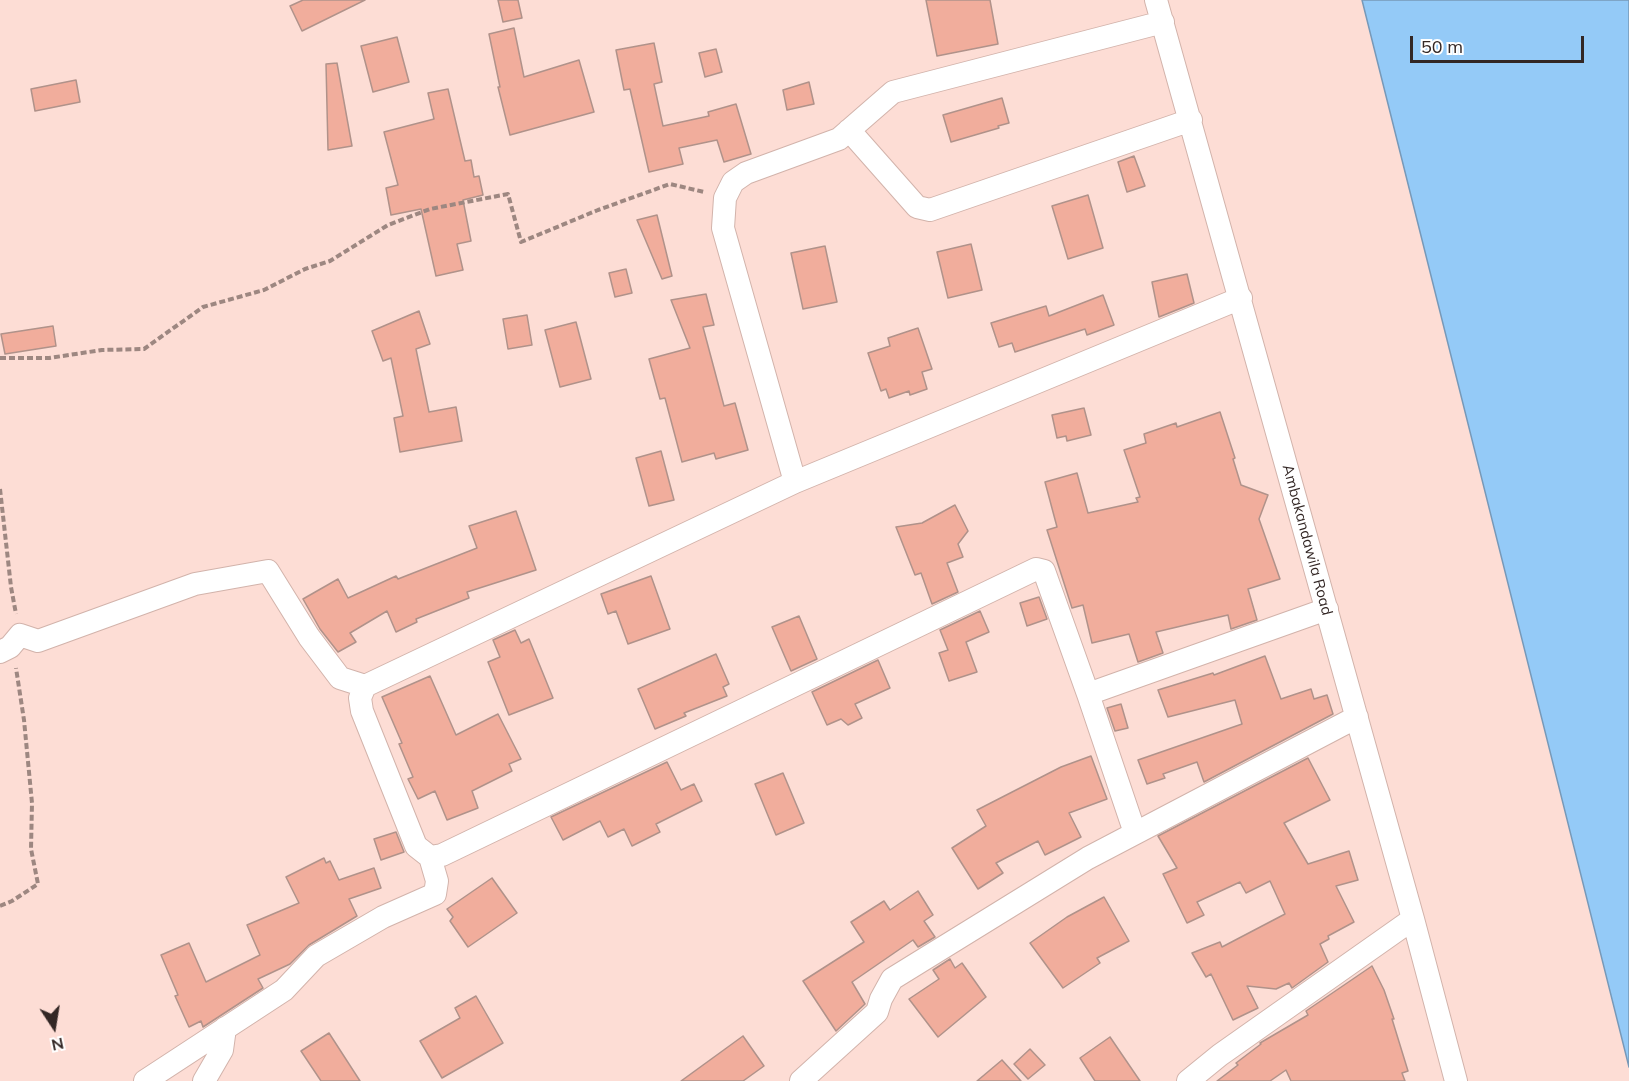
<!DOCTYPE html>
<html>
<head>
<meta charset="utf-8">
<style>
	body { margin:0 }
	#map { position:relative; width:1629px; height:1081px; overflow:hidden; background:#fdddd5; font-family:Mulish,sans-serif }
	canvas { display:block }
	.north { position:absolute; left:24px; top:997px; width:60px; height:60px; -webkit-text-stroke:4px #fff; paint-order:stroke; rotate:168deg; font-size:16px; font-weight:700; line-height:24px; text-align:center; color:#332725 }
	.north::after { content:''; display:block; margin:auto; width:21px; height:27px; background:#332725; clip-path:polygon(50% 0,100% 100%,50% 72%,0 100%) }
	.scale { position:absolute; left:1410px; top:36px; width:174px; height:27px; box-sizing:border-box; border:3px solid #332725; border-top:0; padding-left:8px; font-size:18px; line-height:21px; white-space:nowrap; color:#332725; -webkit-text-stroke:4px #fff; paint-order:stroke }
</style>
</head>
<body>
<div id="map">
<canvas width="1629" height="1081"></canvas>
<div class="north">N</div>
<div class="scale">50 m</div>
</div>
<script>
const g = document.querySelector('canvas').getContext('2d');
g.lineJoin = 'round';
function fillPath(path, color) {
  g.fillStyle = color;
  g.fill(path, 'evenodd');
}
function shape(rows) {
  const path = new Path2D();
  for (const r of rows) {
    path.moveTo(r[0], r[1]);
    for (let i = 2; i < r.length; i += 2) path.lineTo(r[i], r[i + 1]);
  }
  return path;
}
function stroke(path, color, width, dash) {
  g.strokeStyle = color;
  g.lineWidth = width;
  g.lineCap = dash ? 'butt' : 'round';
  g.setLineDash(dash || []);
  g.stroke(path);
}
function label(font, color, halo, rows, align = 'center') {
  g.font = font + ' Mulish,sans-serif';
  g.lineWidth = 4.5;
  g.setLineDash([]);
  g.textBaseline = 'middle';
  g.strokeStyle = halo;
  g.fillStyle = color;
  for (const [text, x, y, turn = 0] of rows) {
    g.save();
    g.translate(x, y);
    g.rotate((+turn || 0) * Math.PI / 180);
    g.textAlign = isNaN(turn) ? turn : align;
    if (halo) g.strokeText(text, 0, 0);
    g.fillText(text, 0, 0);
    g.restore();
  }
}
const water = shape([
	[1362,0,1629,0,1629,1067,1362,0]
]);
const building = shape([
	[303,0,365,0,302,31,290,6,303,0],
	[498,0,518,0,522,18,503,22,498,0],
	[926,0,990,0,998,44,937,56,926,0],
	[514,28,524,77,579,60,594,112,510,135,498,87,500,87,489,34,514,28],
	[397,37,409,82,373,92,361,46,397,37],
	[654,43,662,82,654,84,663,126,709,116,708,112,736,104,751,154,724,162,717,140,679,148,683,164,649,172,630,89,624,90,616,50,654,43],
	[716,49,722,72,705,77,699,53,716,49],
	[337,63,352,146,328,150,326,64,337,63],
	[76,80,80,102,35,111,31,89,76,80],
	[809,82,814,104,787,110,783,90,809,82],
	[448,89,465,161,471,160,474,177,479,176,483,195,463,200,471,241,457,244,463,270,436,276,421,209,391,215,386,188,398,185,384,132,434,119,428,93,448,89],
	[1002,98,1009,123,998,126,999,128,951,142,943,115,1002,98],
	[1134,156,1145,186,1127,192,1118,162,1134,156],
	[1088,195,1103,248,1068,259,1052,206,1088,195],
	[657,215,672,276,662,279,637,220,657,215],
	[971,244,982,290,948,298,937,252,971,244],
	[825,246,837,302,803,309,791,253,825,246],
	[626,269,632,293,615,297,609,273,626,269],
	[1187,274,1194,303,1159,317,1152,282,1187,274],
	[706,294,714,325,703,327,724,406,735,403,748,450,716,459,714,453,682,462,665,398,660,399,649,359,690,348,671,300,706,294],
	[1103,295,1114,325,1087,335,1085,329,1015,352,1012,343,999,347,991,323,1046,306,1049,316,1103,295],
	[419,311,430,344,416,349,429,412,456,407,462,441,400,452,394,418,403,416,391,358,383,361,372,331,419,311],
	[527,315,532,345,508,349,503,319,527,315],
	[576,322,591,379,560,387,545,330,576,322],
	[53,326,56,346,5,354,1,334,53,326],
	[918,328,932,369,922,372,927,389,910,395,909,391,889,398,886,389,881,391,868,353,890,346,888,338,918,328],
	[1084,408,1091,435,1067,441,1066,436,1057,438,1052,415,1084,408],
	[1220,412,1235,458,1233,459,1241,485,1268,495,1259,519,1280,579,1248,589,1257,620,1231,629,1228,615,1156,632,1163,653,1138,662,1129,634,1092,643,1083,605,1072,608,1047,530,1057,527,1045,482,1077,473,1088,513,1138,502,1136,498,1140,497,1124,450,1146,443,1144,434,1176,423,1177,427,1220,412],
	[661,451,674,500,649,506,636,458,661,451],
	[955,505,968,531,958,544,963,557,947,563,958,592,932,604,921,573,915,575,896,527,922,523,955,505],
	[516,511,536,570,467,592,469,598,416,619,417,622,396,632,387,611,350,633,356,642,338,652,320,629,303,599,338,579,348,598,396,576,398,579,477,548,469,526,516,511],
	[651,576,670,629,628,644,616,611,608,614,601,594,651,576],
	[1039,597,1047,619,1027,626,1020,603,1039,597],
	[980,611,989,632,966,642,977,672,949,681,939,653,948,650,940,630,980,611],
	[799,616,817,659,791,671,772,627,799,616],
	[515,630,521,643,529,639,553,698,509,715,488,662,500,657,493,640,515,630],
	[716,654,729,684,723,687,727,696,684,713,686,716,655,729,638,689,716,654],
	[1265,656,1281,699,1311,689,1314,699,1327,695,1333,714,1204,782,1197,762,1163,774,1165,778,1147,784,1138,760,1242,724,1235,700,1168,717,1158,690,1213,673,1214,675,1265,656],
	[878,660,890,688,855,704,862,718,848,725,841,719,827,725,812,692,878,660],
	[430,676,456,735,498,714,521,759,509,764,512,771,472,791,478,808,447,820,435,791,418,799,408,779,413,777,399,744,402,743,382,697,430,676],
	[1121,704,1128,728,1115,731,1107,708,1121,704],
	[1091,756,1107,799,1069,813,1081,837,1045,855,1038,841,996,863,1003,873,978,889,952,848,986,826,977,810,1061,767,1091,756],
	[1308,758,1330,800,1284,823,1308,864,1349,851,1358,880,1336,886,1354,922,1328,936,1329,939,1320,944,1328,962,1292,988,1289,983,1276,989,1247,986,1258,1008,1233,1020,1211,974,1206,977,1192,953,1220,942,1222,947,1285,914,1270,881,1246,893,1240,882,1197,902,1204,915,1187,923,1163,874,1177,868,1158,836,1308,758],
	[667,762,681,790,694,784,702,801,656,824,660,832,632,846,624,829,608,837,600,821,563,840,551,817,667,762],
	[783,773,804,823,776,835,755,784,783,773],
	[396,832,404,852,381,860,374,839,396,832],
	[324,858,326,863,330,861,339,880,374,868,381,888,349,899,357,916,309,945,290,964,258,979,263,988,203,1027,201,1021,189,1027,175,996,178,995,161,955,189,943,206,982,260,955,247,925,299,903,286,877,324,858],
	[492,878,517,913,468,947,450,921,453,917,447,909,492,878],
	[918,891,933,915,924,921,935,937,918,947,913,940,852,982,865,1004,836,1031,803,981,864,942,851,922,884,901,890,910,918,891],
	[1104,897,1129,941,1097,958,1100,963,1063,988,1030,943,1067,917,1104,897],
	[950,959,955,968,962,963,986,997,938,1037,909,999,939,979,933,970,950,959],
	[1372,966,1384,990,1394,1019,1392,1019,1408,1071,1402,1073,1405,1081,1291,1081,1286,1070,1270,1081,1217,1081,1238,1065,1236,1063,1261,1044,1260,1043,1308,1015,1306,1011,1372,966],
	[476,996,503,1043,442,1078,420,1041,460,1018,455,1008,476,996],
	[329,1033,360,1081,321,1081,301,1051,329,1033],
	[743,1036,764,1066,743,1081,681,1081,743,1036],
	[1110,1037,1140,1081,1095,1081,1080,1058,1110,1037],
	[1030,1049,1045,1065,1028,1079,1014,1064,1030,1049],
	[1002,1060,1021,1081,977,1081,1002,1060]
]);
const path = shape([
	[0,358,49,358,102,350,144,349,203,307,264,290,305,269,330,261,388,225,430,209,508,194,521,242,598,210,670,184,704,192],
	[0,489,11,587,16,614],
	[0,906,12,901,38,884,31,849,32,803,24,720,16,668]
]);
const minor = shape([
	[1156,0,1413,919,1456,1081],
	[849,130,917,207,930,210,1191,120],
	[1241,298,795,482,365,686,360,698,362,711,416,846,430,857,442,855,1036,569,1044,571,1088,694,1327,609],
	[795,482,723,228,725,198,733,182,746,173,839,139,893,92,1163,22],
	[0,652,10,647,20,635,38,641,195,584,268,571,309,637,340,678,365,686],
	[1088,694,1135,833],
	[145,1081,284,990,316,956,383,917,435,894,437,881,430,857],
	[204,1081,222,1050,225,1028],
	[801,1081,877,1012,881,999,892,979,1088,858,1357,717],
	[1188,1081,1220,1055,1413,919]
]);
const streetNames = [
	["Ambakandawila Road",1307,540,75]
];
fillPath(water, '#94caf7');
stroke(water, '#7799b8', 1.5);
fillPath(building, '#f1ad9c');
stroke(building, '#b0928a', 1.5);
stroke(minor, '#d2b3ab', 24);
stroke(path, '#9d8781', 4, [6, 3]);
stroke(minor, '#fff', 22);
label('15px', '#332725', '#fff', streetNames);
</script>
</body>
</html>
